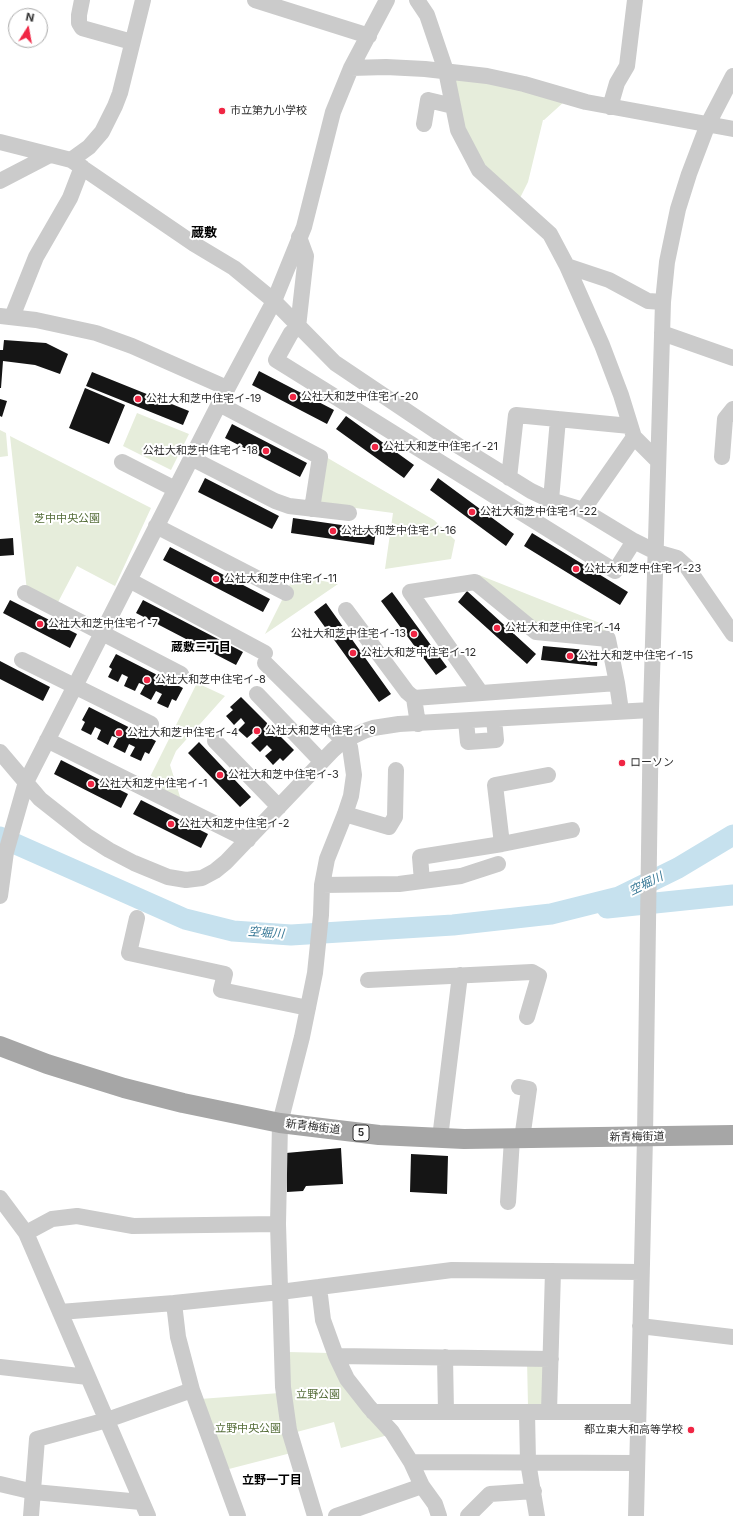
<!DOCTYPE html>
<html>
<head>
<meta charset="utf-8">
<style>
	body { margin:0 }
	#map { position:relative; width:733px; height:1516px; overflow:hidden; background:#fff; font-family:Inter,sans-serif }
	canvas { display:block }
	.north { position:absolute; left:8px; top:8px; width:40px; height:40px; box-sizing:border-box; background:#fff; border:1px solid #ababab; border-radius:50%; rotate:11deg; font-size:11px; font-weight:700; line-height:16px; text-align:center; color:#2e2e2e }
	.north::after { content:''; display:block; margin:auto; width:14px; height:18px; background:#f02644; clip-path:polygon(50% 0,100% 100%,50% 72%,0 100%) }
</style>
</head>
<body>
<div id="map">
<canvas width="733" height="1516"></canvas>
<div class="north">N</div>
</div>
<script>
const g = document.querySelector('canvas').getContext('2d');
g.lineJoin = 'round';
function fillPath(path, color) {
  g.fillStyle = color;
  g.fill(path, 'evenodd');
}
function shape(rows) {
  const path = new Path2D();
  for (const r of rows) {
    path.moveTo(r[0], r[1]);
    for (let i = 2; i < r.length; i += 2) path.lineTo(r[i], r[i + 1]);
  }
  return path;
}
function stroke(path, color, width, dash) {
  g.strokeStyle = color;
  g.lineWidth = width;
  g.lineCap = dash ? 'butt' : 'round';
  g.setLineDash(dash || []);
  g.stroke(path);
}
function label(font, color, halo, rows, align = 'center') {
  g.font = font + ' Inter,"Noto Sans JP",sans-serif';
  g.lineWidth = 4;
  g.setLineDash([]);
  g.textBaseline = 'middle';
  g.strokeStyle = halo;
  g.fillStyle = color;
  for (const [text, x, y, turn = 0] of rows) {
    g.save();
    g.translate(x, y);
    g.rotate((+turn || 0) * Math.PI / 180);
    g.textAlign = isNaN(turn) ? turn : align;
    if (halo) g.strokeText(text, 0, 0);
    g.fillText(text, 0, 0);
    g.restore();
  }
}
const green = shape([
	[457,75,565,101,544,120,543,120,528,182,519,200,496,182,465,134,451,82],
	[137,413,189,434,171,470,123,446],
	[0,430,6,433,8,456,0,457],
	[10,436,151,508,115,586,77,566,56,606,27,591],
	[326,457,434,520,455,540,451,559,385,569,393,513,318,503],
	[479,575,605,625,606,636,537,628,478,578],
	[298,576,338,584,265,634,293,578],
	[197,683,225,696,176,751,170,765,182,803,146,785],
	[288,1352,330,1353,388,1435,341,1448,334,1422,293,1433],
	[527,1359,549,1360,548,1407,528,1406],
	[280,1393,291,1453,225,1470,200,1399]
]);
const river = shape([
	[0,837,185,919,233,931,291,935,453,925,551,914,619,897,678,868,733,835],
	[607,908,733,895]
]);
const building = shape([
	[4,340,46,343,68,354,60,374,35,365,3,361,1,388,0,388,0,350,3,350],
	[259,371,334,410,327,424,252,385],
	[92,372,189,411,183,425,86,386],
	[85,388,125,405,109,444,69,428],
	[0,399,7,401,2,417,0,416],
	[346,416,414,465,404,478,336,429],
	[232,424,307,463,300,477,225,438],
	[205,478,279,516,272,529,198,492],
	[438,478,514,534,506,546,430,490],
	[293,518,376,530,374,545,291,533],
	[532,533,628,592,620,605,524,546],
	[13,538,14,555,0,556,0,539],
	[170,547,270,599,263,612,163,560],
	[467,591,536,654,527,664,458,602],
	[392,592,447,667,436,675,381,601],
	[10,600,77,634,70,648,3,613],
	[143,600,243,652,236,665,136,613],
	[326,603,391,694,379,702,314,612],
	[543,646,598,651,597,666,541,660],
	[116,654,183,688,176,701,172,699,168,708,157,703,162,694,156,691,151,700,140,694,145,685,139,683,135,691,124,686,128,677,122,674,118,682,108,677,112,669,109,667],
	[0,661,50,687,43,701,0,679],
	[241,697,294,750,283,761,280,758,273,765,265,756,272,750,267,745,260,752,251,743,259,736,254,732,247,738,238,730,245,723,241,718,234,725,226,716,233,710,230,707],
	[89,707,156,741,149,754,145,752,141,761,130,756,135,747,129,744,125,753,113,747,118,738,112,736,108,745,97,739,101,730,95,727,91,735,81,730,85,722,82,720],
	[199,742,251,797,240,807,188,753],
	[61,760,128,794,121,808,54,774],
	[141,800,208,834,201,848,133,814],
	[341,1148,343,1184,306,1186,303,1191,287,1192,286,1153],
	[411,1154,448,1156,447,1194,410,1192]
]);
const minor = shape([
	[82,0,79,15,79,23,82,28,132,42],
	[255,0,369,36],
	[417,0,427,15,446,71,458,130,479,170,550,234,567,266,602,345,621,395,634,437,658,461],
	[351,68,386,67,425,69,487,76,524,84,586,102,733,129],
	[610,107,617,83,627,66,635,0],
	[424,124,428,100,453,106],
	[0,142,71,160,194,244,234,268,274,301,335,363,460,447,531,491,550,500,583,510,634,541,656,552,677,558,687,567,733,634],
	[71,160,89,147,102,132,115,106,120,93,143,0],
	[0,181,50,155],
	[299,237,306,256,298,327,291,333,276,360,615,571,634,541],
	[567,266,609,280,648,301,663,302],
	[0,316,36,320,96,333,132,346,227,388],
	[12,317,36,257,70,198,82,167],
	[662,333,733,358],
	[219,404,320,457,312,509],
	[722,457,725,419,733,409],
	[191,458,275,501,289,506,349,513],
	[122,462,175,489],
	[509,478,516,415,630,426],
	[551,500,558,419],
	[583,510,634,437],
	[156,526,286,593],
	[129,580,265,653],
	[25,593,181,674],
	[346,610,407,692,414,698],
	[22,660,151,724],
	[265,663,350,747,354,775,351,796,345,814,327,859,322,885,321,915,315,973,302,1037,280,1123,278,1224,283,1387,289,1430,315,1516],
	[481,693,410,592,475,582,536,632,608,639,617,683],
	[257,694,321,761],
	[466,721,468,742,496,740,494,719],
	[418,724,414,698,617,683,621,711],
	[47,740,248,840],
	[215,741,279,807],
	[0,752,40,799,87,836,109,850,134,863,168,877,186,880,202,878,215,871,226,862,333,750,343,741,364,731,373,728,399,724,651,710],
	[345,814,389,827,395,817,396,770],
	[502,844,495,785,548,775],
	[422,881,461,876,498,864],
	[322,885,399,884,422,881,420,857,502,844,572,830],
	[0,896,6,852,26,782,219,404,274,301,304,227,333,112,351,68,387,0],
	[137,918,129,953,225,974,221,990,308,1008],
	[368,980,532,972,539,976,527,1017],
	[519,1087,529,1089,522,1139],
	[440,1138,460,975],
	[0,1198,26,1233,148,1516],
	[508,1202,512,1139],
	[26,1233,52,1219,77,1216,133,1226,278,1224],
	[319,1287,323,1320,336,1356,347,1379,369,1407,392,1432,411,1462,422,1486,435,1504,439,1516],
	[174,1303,178,1337,192,1390,238,1516],
	[60,1312,174,1303,280,1292,452,1270,641,1272],
	[640,1326,733,1337],
	[336,1356,551,1359],
	[445,1357,446,1412],
	[0,1367,88,1377],
	[373,1412,638,1412],
	[527,1412,528,1462,537,1516],
	[549,1412,553,1271],
	[411,1462,637,1463],
	[0,1484,34,1492,141,1502],
	[31,1516,37,1439,107,1420,192,1390],
	[336,1516,422,1486],
	[468,1516,490,1494,534,1491],
	[636,1516,645,1137,651,710,663,302,667,262,678,209,689,174,708,124,733,76]
]);
const major = shape([
	[0,1046,47,1064,124,1088,183,1103,280,1123,379,1135,464,1139,733,1135]
]);
const markers = [
	[222,111,4,"#f02644"],
	[293,397,4,"#f02644"],
	[138,399,4,"#f02644"],
	[375,447,4,"#f02644"],
	[266,451,4,"#f02644"],
	[472,512,4,"#f02644"],
	[333,531,4,"#f02644"],
	[576,569,4,"#f02644"],
	[216,579,4,"#f02644"],
	[40,624,4,"#f02644"],
	[497,628,4,"#f02644"],
	[414,634,4,"#f02644"],
	[353,653,4,"#f02644"],
	[570,656,4,"#f02644"],
	[147,680,4,"#f02644"],
	[257,731,4,"#f02644"],
	[119,733,4,"#f02644"],
	[622,763,4,"#f02644"],
	[220,775,4,"#f02644"],
	[91,784,4,"#f02644"],
	[171,824,4,"#f02644"],
	[691,1430,4,"#f02644"]
];
const shields = [
	[361,1133,16]
];
const shieldNames = [
	["5",361,1133]
];
const poiNames = [
	["市立第九小学校",230,111],
	["公社大和芝中住宅イ-20",301,397],
	["公社大和芝中住宅イ-19",146,399],
	["公社大和芝中住宅イ-21",383,447],
	["公社大和芝中住宅イ-18",258,451,"right"],
	["公社大和芝中住宅イ-22",480,512],
	["公社大和芝中住宅イ-16",341,531],
	["公社大和芝中住宅イ-23",584,569],
	["公社大和芝中住宅イ-11",224,579],
	["公社大和芝中住宅イ-7",48,624],
	["公社大和芝中住宅イ-14",505,628],
	["公社大和芝中住宅イ-13",406,634,"right"],
	["公社大和芝中住宅イ-12",361,653],
	["公社大和芝中住宅イ-15",578,656],
	["公社大和芝中住宅イ-8",155,680],
	["公社大和芝中住宅イ-9",265,731],
	["公社大和芝中住宅イ-4",127,733],
	["ローソン",630,763],
	["公社大和芝中住宅イ-3",228,775],
	["公社大和芝中住宅イ-1",99,784],
	["公社大和芝中住宅イ-2",179,824],
	["都立東大和高等学校",683,1430,"right"]
];
const parkNames = [
	["芝中中央公園",67,519],
	["立野公園",318,1395],
	["立野中央公園",248,1429]
];
const streetNames = [
	["新青梅街道",313,1127,7],
	["新青梅街道",637,1137,-1]
];
const neighbourhoodNames = [
	["蔵敷三丁目",201,647],
	["立野一丁目",272,1480]
];
const waterNames = [
	["空堀川",646,884,-26],
	["空堀川",266,933,4]
];
const quarterNames = [
	["蔵敷",204,233]
];
fillPath(green, '#e6eddb');
stroke(river, '#c6e1ee', 21);
fillPath(building, '#151515');
stroke(minor, '#cbcbcb', 16);
stroke(major, '#a6a6a6', 20);
for (const [x, y, r, color] of markers) {
  const dot = new Path2D();
  dot.arc(x, y, r, 0, 2 * Math.PI);
  g.fillStyle = color;
  g.fill(dot);
  stroke(dot, '#fff', 1.5);
}
for (const [x, y, w] of shields) {
  const box = new Path2D();
  box.roundRect(x - w / 2, y - 8, w, 16, 3);
  g.fillStyle = '#fff';
  g.fill(box);
  stroke(box, '#2e2e2e', 1);
}
label('bold 10px', '#2e2e2e', null, shieldNames);
label('11px', '#2e2e2e', '#fff', poiNames, 'left');
label('11px', '#556d39', '#fff', parkNames);
label('11px', '#2e2e2e', '#fff', streetNames);
label('bold 12px', '#000', '#fff', neighbourhoodNames);
label('italic 12px', '#377896', '#fff', waterNames);
label('bold 13px', '#000', '#fff', quarterNames);
</script>
</body>
</html>
